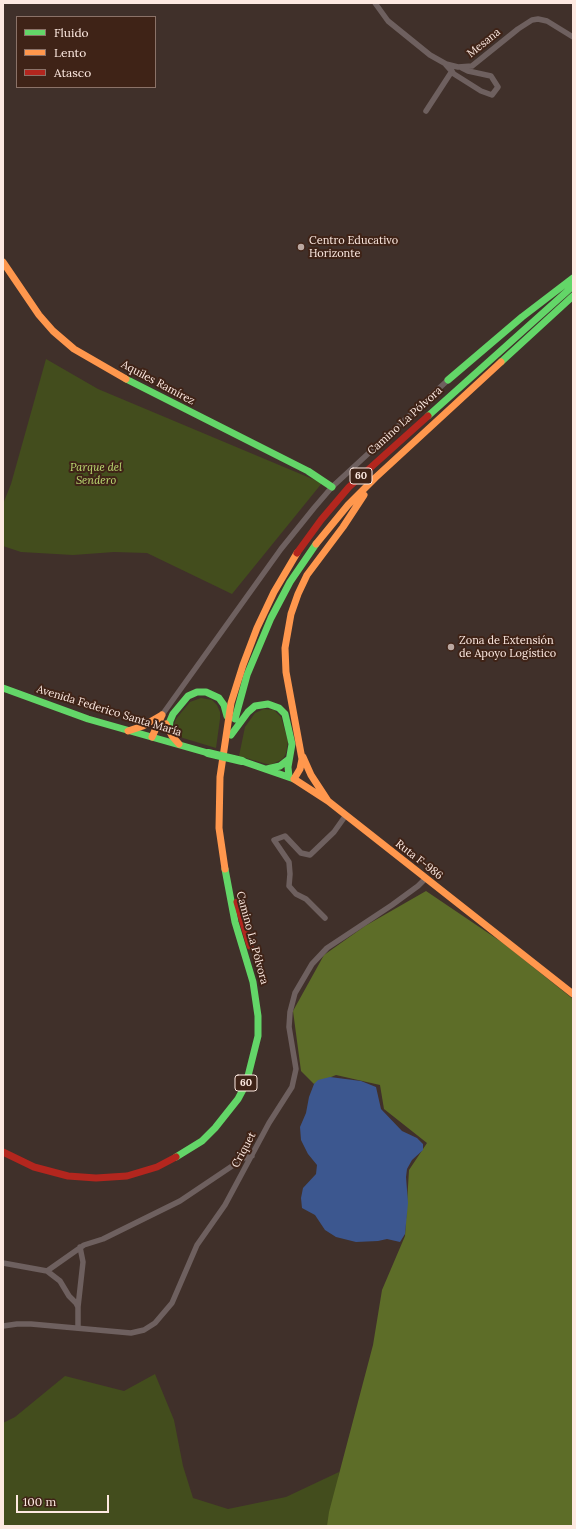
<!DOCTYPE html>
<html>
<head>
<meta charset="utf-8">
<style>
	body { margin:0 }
	#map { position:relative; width:576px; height:1529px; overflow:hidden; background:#40302a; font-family:Lora,serif }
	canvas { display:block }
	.frame { position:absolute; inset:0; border:4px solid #fde9e1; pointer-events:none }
	.legend { position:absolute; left:16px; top:16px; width:140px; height:72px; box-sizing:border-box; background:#3f2317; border:1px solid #8b7268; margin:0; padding:5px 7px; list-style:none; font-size:12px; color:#fde9e1 }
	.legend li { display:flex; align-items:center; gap:8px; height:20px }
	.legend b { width:20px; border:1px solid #8b7268 }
	.scale { position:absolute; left:16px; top:1495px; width:93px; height:18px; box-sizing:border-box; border:2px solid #fde9e1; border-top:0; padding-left:5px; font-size:12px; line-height:14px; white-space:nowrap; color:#fde9e1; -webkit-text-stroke:3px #3f2317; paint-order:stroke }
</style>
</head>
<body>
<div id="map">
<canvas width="576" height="1529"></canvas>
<div class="frame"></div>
<ul class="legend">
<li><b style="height:5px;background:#63d668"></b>Fluido</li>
<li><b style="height:5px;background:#ff974d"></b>Lento</li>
<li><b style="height:5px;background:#b3261e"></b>Atasco</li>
</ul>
<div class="scale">100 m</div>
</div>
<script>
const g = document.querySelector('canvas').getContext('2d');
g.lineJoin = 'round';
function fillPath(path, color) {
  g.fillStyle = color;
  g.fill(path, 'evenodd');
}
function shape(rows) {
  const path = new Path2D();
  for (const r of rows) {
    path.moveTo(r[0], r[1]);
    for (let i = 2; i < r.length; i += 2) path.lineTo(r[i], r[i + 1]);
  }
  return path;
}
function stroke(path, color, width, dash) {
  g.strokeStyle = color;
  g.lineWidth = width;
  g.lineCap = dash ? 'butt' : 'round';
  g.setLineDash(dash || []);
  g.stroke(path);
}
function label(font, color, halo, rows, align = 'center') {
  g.font = font + ' Lora,serif';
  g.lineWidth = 4;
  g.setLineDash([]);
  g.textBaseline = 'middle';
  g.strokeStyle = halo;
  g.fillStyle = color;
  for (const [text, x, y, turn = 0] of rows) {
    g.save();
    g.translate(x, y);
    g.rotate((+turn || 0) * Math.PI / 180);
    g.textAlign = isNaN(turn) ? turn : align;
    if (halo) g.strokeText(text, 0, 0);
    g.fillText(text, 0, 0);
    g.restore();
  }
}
const green = shape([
	[46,359,98,389,322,483,232,594,147,553,114,552,73,555,21,552,3,546,3,504,11,484],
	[201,698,212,700,217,705,220,712,220,719,216,748,183,738,178,735,175,731,174,725,176,719,190,702],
	[264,709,274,710,281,717,288,741,286,753,284,757,281,760,270,765,239,756,245,727,255,713],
	[155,1374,174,1420,183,1466,193,1498,228,1509,286,1497,339,1472,334,1526,3,1526,3,1423,15,1417,65,1376,124,1391]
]);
const forest = shape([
	[426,891,503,943,573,999,573,1526,327,1526,329,1512,373,1345,382,1290,405,1236,409,1170,427,1143,384,1109,380,1085,336,1075,314,1084,301,1071,293,1011,324,955,365,926]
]);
const water = shape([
	[330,1077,361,1081,376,1087,381,1109,402,1131,417,1138,423,1144,423,1150,412,1160,407,1169,406,1177,408,1203,405,1234,400,1242,387,1239,378,1241,356,1242,336,1237,325,1230,315,1215,302,1208,301,1198,303,1188,316,1174,317,1165,308,1154,301,1140,300,1127,306,1113,309,1097,314,1084,318,1080]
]);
const street = shape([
	[375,3,388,21,430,55,446,64,458,67,472,66,518,29,532,20,538,19,547,21,573,37],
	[446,65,454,74,481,91,492,95,498,87,491,76,468,71,462,68],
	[426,111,452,71],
	[162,715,281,549,314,508,332,487,448,380],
	[325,918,306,899,296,894,289,886,290,874,289,862,274,840,285,836,301,853,310,855,334,832,346,815],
	[3,1263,47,1271,60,1281,69,1296,76,1303,78,1307,78,1328],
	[47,1271,84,1245,103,1239,180,1201,244,1158,252,1156],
	[78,1307,83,1262,80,1247],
	[3,1326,17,1324,31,1324,131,1333,144,1330,155,1323,172,1303,197,1245,225,1205,269,1123,292,1087,296,1069,289,1027,290,1012,295,993,312,964,327,948,392,905,418,886,425,879]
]);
const fast = shape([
	[501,362,573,296],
	[126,379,308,471,332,487],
	[448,380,522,317,573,278],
	[428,416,573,286],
	[3,688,88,719,208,753],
	[235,719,247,675,271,618,290,582,316,544],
	[169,729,170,721,173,714,188,696,197,692,206,692,219,698,224,705,227,716],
	[231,735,248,712,255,706,268,704,279,708,285,714,292,744,288,767,289,777],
	[242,761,294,779],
	[267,769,280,766,289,759],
	[176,1157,202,1141,215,1128,238,1099,246,1084,258,1036,258,1016,253,982,235,922,225,869]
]);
const slow = shape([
	[3,262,39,315,53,331,74,349,126,379],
	[316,544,348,505,375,478,501,362],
	[166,724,172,736,179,744],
	[128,731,143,726,162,715],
	[152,737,162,715],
	[303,757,311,775,328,801],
	[294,779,328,801,573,994],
	[294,779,300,769,302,759,286,672,285,648,291,614,298,594,307,575,343,527,364,495],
	[225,869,219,828,220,777,231,703,243,665,257,628,274,592,297,553]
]);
const jam = shape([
	[297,553,321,520,349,487,428,416],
	[237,902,250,946],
	[3,1152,34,1167,68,1176,96,1178,127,1176,157,1167,176,1157]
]);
const fastBridge = shape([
	[208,753,242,761]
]);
const markers = [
	[301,247,4,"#bba8a1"],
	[451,647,4,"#bba8a1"]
];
const shields = [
	[361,476,22],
	[246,1083,22]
];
const shieldNames = [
	["60",361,476],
	["60",246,1083]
];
const streetNames = [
	["Mesana",484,43,-39],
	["Aquiles Ramírez",158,383,28],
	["Camino La Pólvora",405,421,-42],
	["Avenida Federico Santa María",109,711,17],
	["Ruta F-986",419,860,38],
	["Camino La Pólvora",252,938,75],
	["Criquet",244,1150,-62]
];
const poiNames = [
	["Centro Educativo",309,241],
	["Horizonte",309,254],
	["Zona de Extensión",459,641],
	["de Apoyo Logístico",459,654]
];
const parkNames = [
	["Parque del",96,468],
	["Sendero",96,481]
];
fillPath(green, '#434d1d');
fillPath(forest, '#5d6d28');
fillPath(water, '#3c578f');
stroke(street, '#6e605f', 5.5);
stroke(fast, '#63d668', 7);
stroke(slow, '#ff974d', 7);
stroke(jam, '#b3261e', 7);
stroke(fastBridge, '#63d668', 8);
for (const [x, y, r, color] of markers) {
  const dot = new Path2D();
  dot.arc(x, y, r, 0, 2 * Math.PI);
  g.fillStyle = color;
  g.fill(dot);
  stroke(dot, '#3f2317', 1.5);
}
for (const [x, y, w] of shields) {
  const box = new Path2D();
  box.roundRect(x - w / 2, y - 8, w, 16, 3);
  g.fillStyle = '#3f2317';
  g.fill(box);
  stroke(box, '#fde9e1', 1);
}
label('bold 10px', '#fde9e1', null, shieldNames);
label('11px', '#fde9e1', '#3f2317', streetNames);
label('11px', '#fde9e1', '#3f2317', poiNames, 'left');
label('italic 11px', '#bfde74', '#3f2317', parkNames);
</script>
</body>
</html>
